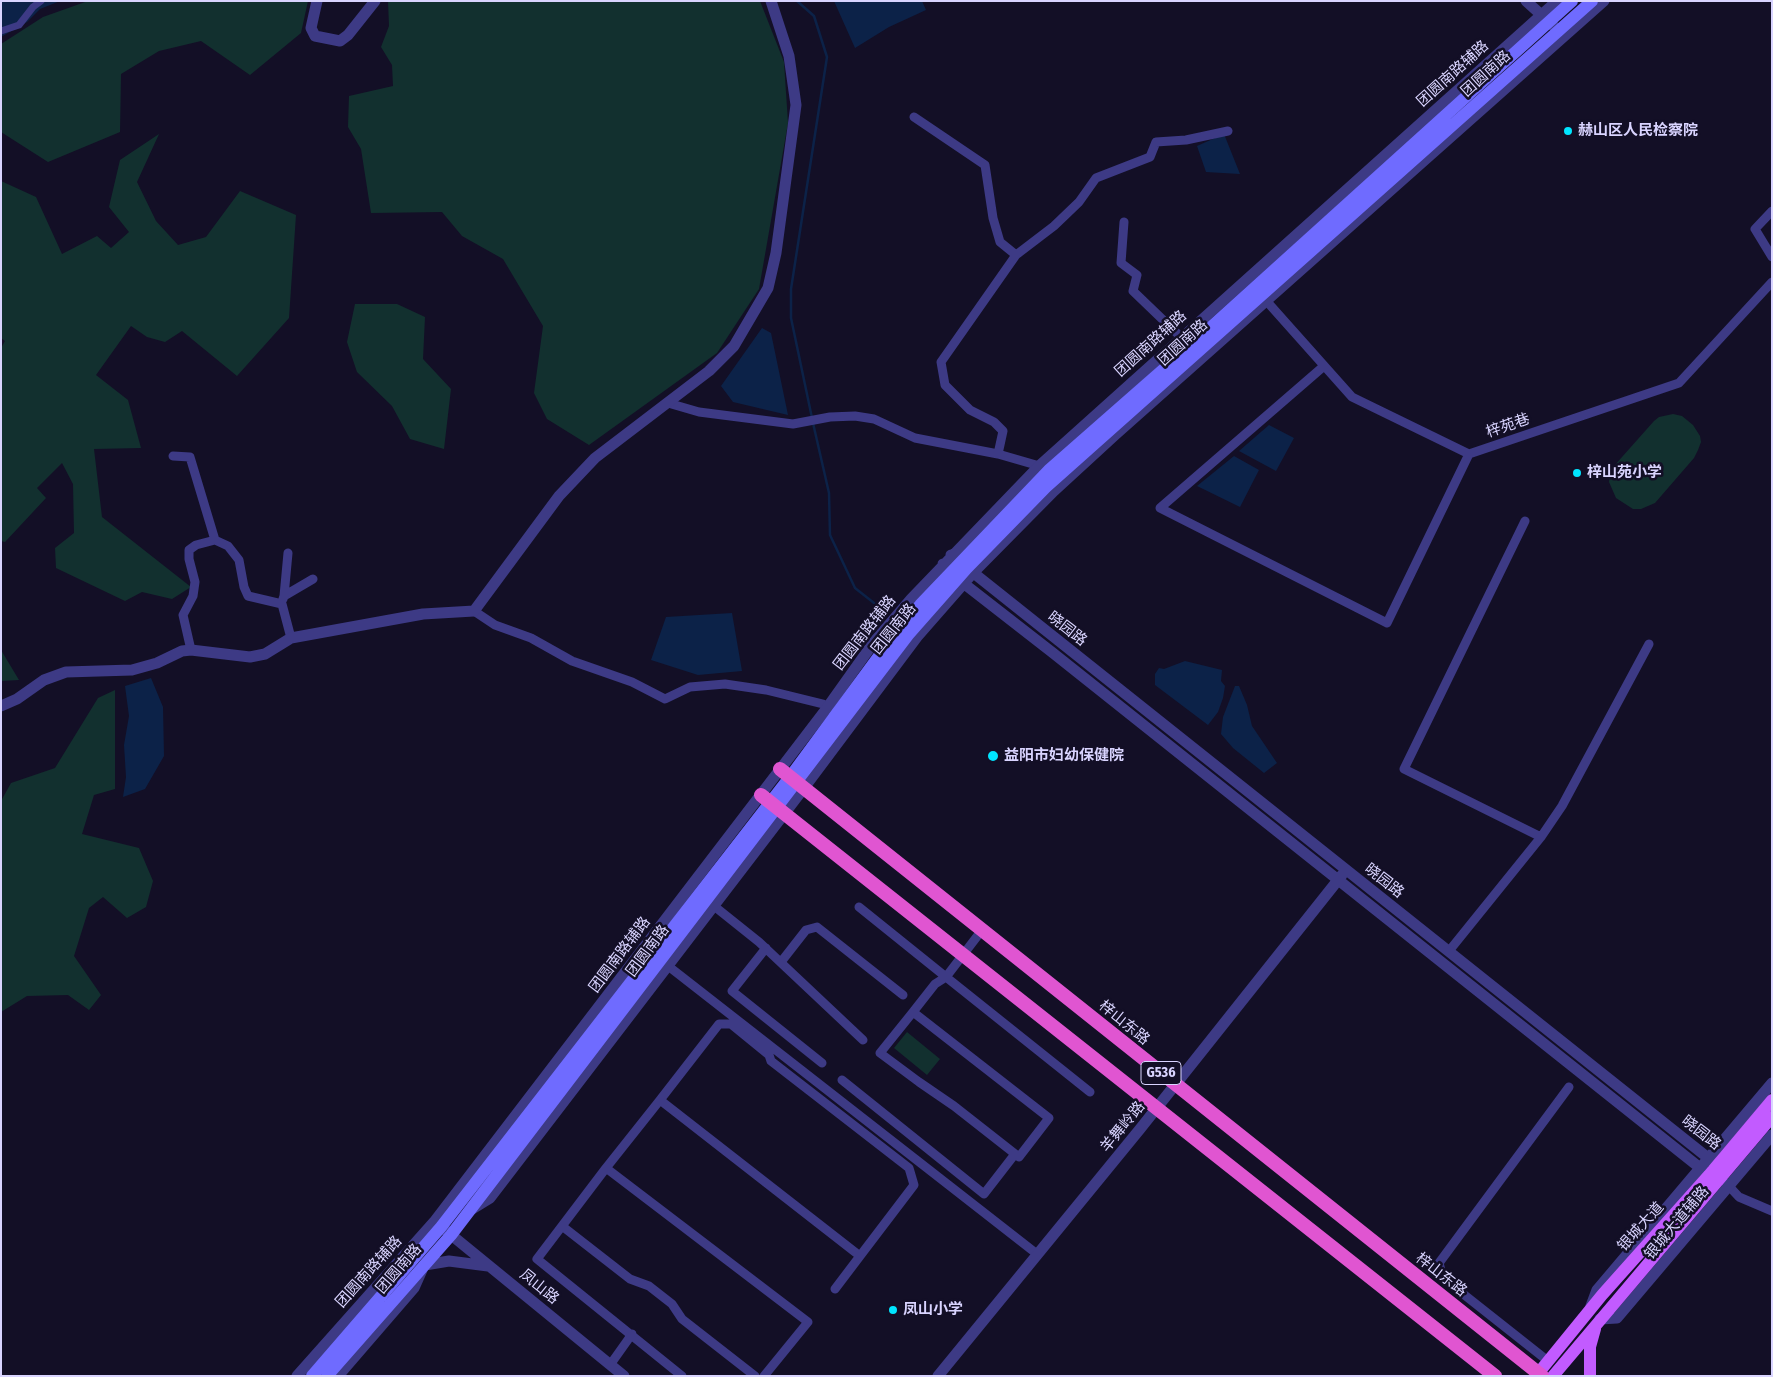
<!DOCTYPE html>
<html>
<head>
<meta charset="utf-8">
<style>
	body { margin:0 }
	#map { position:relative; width:1773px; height:1377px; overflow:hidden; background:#130f26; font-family:"Fira Sans Condensed",sans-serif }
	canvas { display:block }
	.frame { position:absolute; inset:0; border:2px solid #d9d4ff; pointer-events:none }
</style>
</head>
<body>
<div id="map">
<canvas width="1773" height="1377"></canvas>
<div class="frame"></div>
</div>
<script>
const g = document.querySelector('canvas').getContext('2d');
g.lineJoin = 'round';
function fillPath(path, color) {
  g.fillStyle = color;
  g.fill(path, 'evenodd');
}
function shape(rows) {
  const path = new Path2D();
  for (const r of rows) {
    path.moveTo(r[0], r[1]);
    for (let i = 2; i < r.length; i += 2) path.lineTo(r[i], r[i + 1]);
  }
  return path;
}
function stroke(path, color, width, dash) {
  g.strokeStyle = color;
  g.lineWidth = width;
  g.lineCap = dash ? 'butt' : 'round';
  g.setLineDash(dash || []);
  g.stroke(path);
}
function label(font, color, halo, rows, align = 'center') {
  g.font = font + ' "Fira Sans Condensed","Noto Sans SC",sans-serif';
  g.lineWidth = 5;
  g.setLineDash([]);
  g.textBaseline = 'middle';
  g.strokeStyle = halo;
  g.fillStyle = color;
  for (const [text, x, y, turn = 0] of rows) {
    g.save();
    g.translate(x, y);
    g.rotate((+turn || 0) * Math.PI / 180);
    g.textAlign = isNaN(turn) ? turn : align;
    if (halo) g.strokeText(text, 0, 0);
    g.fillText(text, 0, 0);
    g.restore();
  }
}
const green = shape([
	[88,1,308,1,301,33,250,75,201,41,159,51,121,74,120,132,48,162,1,132,1,44,43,17],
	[388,1,760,1,784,62,788,123,759,289,717,353,589,445,547,419,534,393,543,326,503,259,462,236,442,212,371,213,361,149,348,127,349,96,393,86,392,65,381,47,389,26],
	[159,134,137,182,156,221,178,245,206,237,240,191,296,215,289,318,237,376,182,331,165,342,147,337,131,326,96,375,128,400,141,448,94,449,102,517,191,587,172,599,142,592,125,601,56,568,55,548,74,533,73,484,62,463,37,488,46,498,5,542,1,541,1,348,5,341,1,338,1,181,36,197,62,254,97,236,111,248,129,232,109,207,120,160],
	[355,304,397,304,425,317,423,359,451,389,444,449,410,439,392,406,357,372,347,342],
	[1673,414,1682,416,1693,425,1700,436,1701,442,1698,450,1694,458,1655,503,1641,509,1633,509,1616,498,1609,482,1610,474,1614,466,1654,421,1659,417],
	[1,650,19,680,1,681],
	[115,690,115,789,94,795,82,834,139,848,153,881,146,907,127,918,103,897,89,908,74,956,101,995,89,1010,68,995,27,996,1,1012,1,801,11,783,55,768,98,698],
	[907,1032,940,1059,927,1075,894,1048]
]);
const water = shape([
	[1,1,60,1,40,9,27,22,1,37],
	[834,1,922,1,926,10,889,27,855,48],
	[1224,134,1240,174,1206,172,1197,146],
	[762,328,771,333,788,415,733,402,721,386],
	[1269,425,1294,438,1276,471,1239,451],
	[1234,456,1259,470,1240,507,1197,486],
	[732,613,742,671,698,675,651,660,666,617],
	[1185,661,1222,670,1221,681,1225,686,1223,698,1218,712,1208,725,1155,685,1155,674,1159,668,1164,669],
	[151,678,163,707,164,756,145,789,123,797,126,777,124,745,129,716,125,686],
	[1235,686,1239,686,1247,705,1252,726,1277,763,1264,773,1233,748,1221,734,1223,717]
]);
const stream = shape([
	[797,1,814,16,827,57,791,289,791,318,812,418],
	[813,423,829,493,830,535,855,588,874,603]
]);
const pedestrian = shape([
	[1,31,19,25,33,7,41,1]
]);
const minor = shape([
	[914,117,985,165,993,218,1000,242,1016,255],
	[1772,211,1755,229,1772,257],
	[1124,222,1121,263,1137,275,1133,291,1186,342],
	[1262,296,1352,397,1469,454,1679,383,1772,282],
	[1324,366,1160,508,1387,623,1469,454],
	[668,403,699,412,793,424,830,417,855,416,874,419,915,438,998,454,1043,467],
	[998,454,1003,431,994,422,970,410,945,385,941,362,1016,255,1054,226,1079,202,1096,178,1150,157,1156,142,1186,140,1228,131],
	[173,456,190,457,215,540,196,545,189,550,189,559,195,582,193,596,183,615,191,650],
	[1525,521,1404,769,1541,837],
	[215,540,228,546,239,560,244,587,248,596,282,604,291,638],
	[284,596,288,553],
	[283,599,284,596,313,579],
	[474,611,495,625,531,638,572,661,632,682,665,699,690,687,725,684,766,690,823,704,832,711],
	[709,902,759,942,863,1040],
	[859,907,946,977,982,930],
	[766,948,732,991,822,1063],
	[1449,951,1541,837,1562,806,1649,644],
	[663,962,1037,1254],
	[781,962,806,930,817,927,903,995],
	[913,1012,880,1053,919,1082,954,1106,1019,1157,1049,1118,913,1012,935,984,946,977,1090,1092],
	[842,1080,984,1194,1015,1154],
	[660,1100,719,1024,731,1024,769,1055,771,1061,909,1168,914,1185,860,1256],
	[606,1168,660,1100,860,1256,835,1289],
	[1726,1183,1739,1197,1772,1211],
	[562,1226,630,1279,649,1286,672,1304,682,1319,755,1376],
	[1548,1361,1443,1278,1439,1263,1569,1087],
	[610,1365,632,1334],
	[682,1376,537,1259,606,1168,808,1322,764,1376]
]);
const tertiary = shape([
	[317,1,311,28,315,36,340,41,348,35,375,1],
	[1526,1,1559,31],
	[943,564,958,579,1053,653,1709,1175,1720,1178,1717,1165,951,555],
	[1,706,17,699,44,680,66,672,132,670,157,663,182,651,191,650,250,657,265,654,291,638,423,614,474,611,559,496,595,458,709,371,734,346,768,288,776,253,796,105,789,56,771,1],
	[472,1209,490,1198,804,788,917,637,973,573,1054,491,1115,435,1604,1],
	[444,1229,624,1376],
	[425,1265,449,1261,488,1266],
	[1591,1306,1597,1290,1772,1083],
	[1600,1319,1617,1318,1772,1135],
	[297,1376,434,1222,827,708,874,642,911,599,1039,466,1557,1],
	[338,1376,414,1288,422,1270],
	[938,1376,1140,1129,1342,875]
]);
const secondary = shape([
	[312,1376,441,1227,790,777,890,641,920,605,1050,469,1190,346,1572,1],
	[327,1376,451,1235,908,635,967,568,1046,487,1592,1]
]);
const primary = shape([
	[1536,1376,1602,1295,1709,1175,1772,1100],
	[1553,1376,1772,1117],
	[1590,1376,1590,1347,1595,1329]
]);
const trunk = shape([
	[780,769,1542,1376],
	[761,795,1495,1376]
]);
const markers = [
	[1568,131,5,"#00e5ff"],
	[1577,473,5,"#00e5ff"],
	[993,756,6,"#00e5ff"],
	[893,1310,5,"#00e5ff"]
];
const shields = [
	[1161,1073,40]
];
const shieldNames = [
	["G536",1161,1073]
];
const streetNames = [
	["团圆南路辅路",1453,74,-42],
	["团圆南路",1486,74,-42],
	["团圆南路",1183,343,-42],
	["团圆南路辅路",1151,344,-42],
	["梓苑巷",1508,426,-19],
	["团圆南路",894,629,-51],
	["晓园路",1067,629,38],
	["团圆南路辅路",865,633,-52],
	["晓园路",1384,881,38],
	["团圆南路",648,951,-53],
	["团圆南路辅路",620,955,-53],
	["梓山东路",1124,1023,39],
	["羊舞岭路",1123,1127,-51],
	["晓园路",1701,1133,38],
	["银城大道辅路",1677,1223,-50],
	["银城大道",1641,1227,-48],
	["团圆南路",399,1269,-49],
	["团圆南路辅路",369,1272,-48],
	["梓山东路",1441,1275,38],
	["凤山路",539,1287,39]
];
const poiNames = [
	["赫山区人民检察院",1578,131],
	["梓山苑小学",1587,473],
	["益阳市妇幼保健院",1004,756],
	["凤山小学",903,1310]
];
fillPath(green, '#12302f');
fillPath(water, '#0c2248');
stroke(stream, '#0c2248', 2.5);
stroke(pedestrian, '#3d3a85', 7);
stroke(minor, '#3d3a85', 9);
stroke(tertiary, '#3d3a85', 11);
stroke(secondary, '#6f6bff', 12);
stroke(primary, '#c25bff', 12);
stroke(trunk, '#e055d1', 14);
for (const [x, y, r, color] of markers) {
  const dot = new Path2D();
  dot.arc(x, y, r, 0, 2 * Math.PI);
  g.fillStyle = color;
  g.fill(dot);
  stroke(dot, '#130f26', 2);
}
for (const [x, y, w] of shields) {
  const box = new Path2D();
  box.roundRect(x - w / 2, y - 11.5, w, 23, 4);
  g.fillStyle = '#130f26';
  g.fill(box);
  stroke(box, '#d9d4ff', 1);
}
label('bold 14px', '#d9d4ff', null, shieldNames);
label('15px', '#d9d4ff', '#130f26', streetNames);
label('bold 15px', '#d9d4ff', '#130f26', poiNames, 'left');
</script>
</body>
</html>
